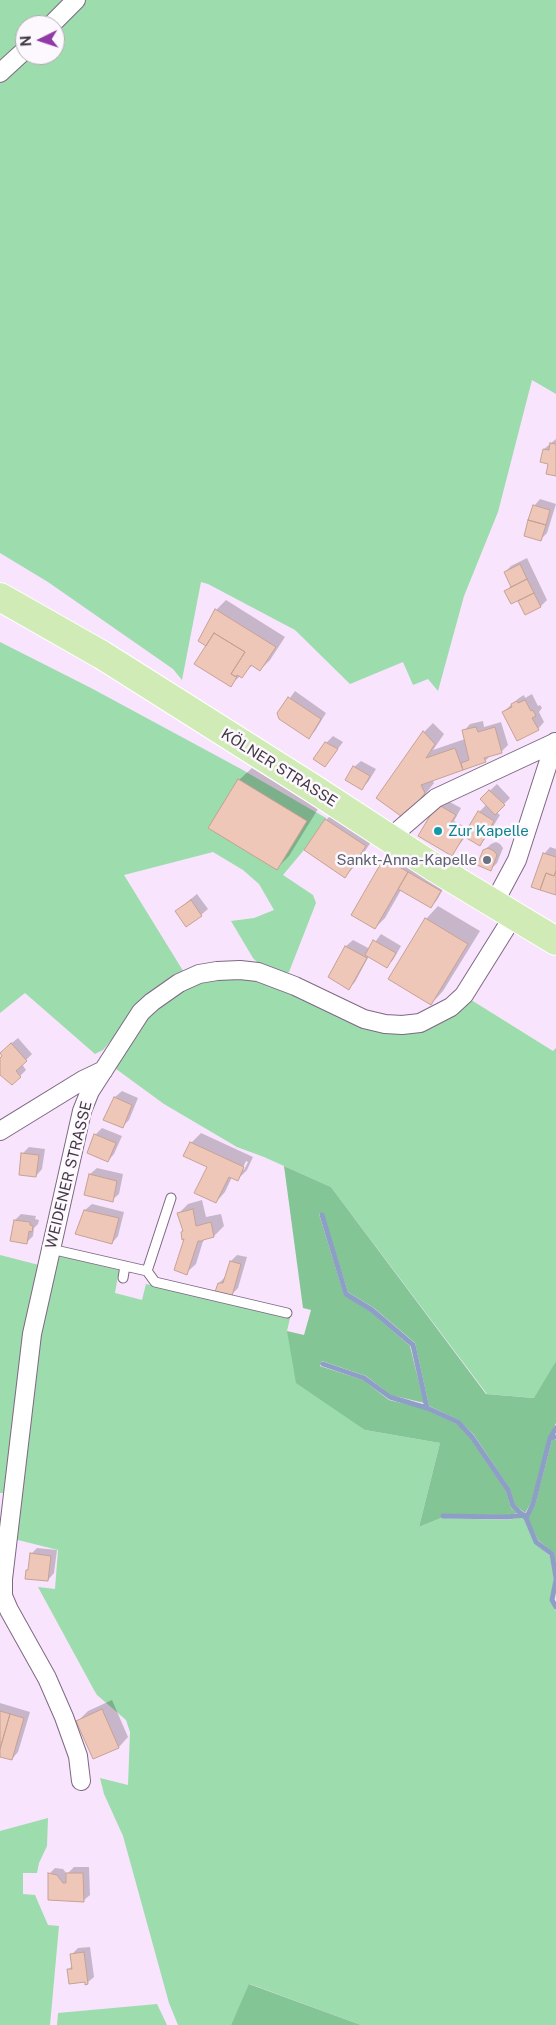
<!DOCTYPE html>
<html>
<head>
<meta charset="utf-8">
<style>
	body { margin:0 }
	#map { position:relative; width:556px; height:2025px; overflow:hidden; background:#f9e4fd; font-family:"Public Sans",sans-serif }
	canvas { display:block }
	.north { position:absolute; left:15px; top:15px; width:50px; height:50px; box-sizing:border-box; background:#fdf8fe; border:1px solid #b3acb4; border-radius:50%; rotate:266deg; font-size:14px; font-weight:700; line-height:20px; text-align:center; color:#433945 }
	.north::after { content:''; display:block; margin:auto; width:18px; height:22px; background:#913aa7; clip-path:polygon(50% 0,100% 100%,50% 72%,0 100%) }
</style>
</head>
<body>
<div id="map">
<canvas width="556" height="2025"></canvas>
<div class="north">N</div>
</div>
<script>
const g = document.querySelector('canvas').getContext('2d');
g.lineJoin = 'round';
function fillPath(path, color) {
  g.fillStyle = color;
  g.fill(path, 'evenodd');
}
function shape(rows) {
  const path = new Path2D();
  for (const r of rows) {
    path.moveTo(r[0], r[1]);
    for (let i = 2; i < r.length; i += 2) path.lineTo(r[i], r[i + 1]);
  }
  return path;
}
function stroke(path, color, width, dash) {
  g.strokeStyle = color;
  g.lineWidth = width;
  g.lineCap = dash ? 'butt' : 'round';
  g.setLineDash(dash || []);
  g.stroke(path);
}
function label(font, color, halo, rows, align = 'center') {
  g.font = font + ' "Public Sans",sans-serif';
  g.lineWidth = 5;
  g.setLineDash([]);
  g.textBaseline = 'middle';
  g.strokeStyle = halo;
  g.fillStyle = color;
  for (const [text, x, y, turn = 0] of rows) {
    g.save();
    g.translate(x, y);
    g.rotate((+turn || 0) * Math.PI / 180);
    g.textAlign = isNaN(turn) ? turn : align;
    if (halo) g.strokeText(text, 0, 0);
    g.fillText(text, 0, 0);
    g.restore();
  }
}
const green = shape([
	[0,0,71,0,45,25,25,25,25,44,0,68],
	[82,0,556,0,556,394,532,380,498,512,464,596,438,691,428,679,413,685,403,662,350,684,295,630,208,584,201,582,182,680,173,669,48,582,0,553,0,78,25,55,55,55,55,26],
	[0,642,91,688,241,769,326,818,304,850,283,875,313,895,316,903,289,972,285,974,261,966,253,958,231,921,254,918,274,910,259,884,243,870,213,852,124,875,185,974,136,1010,103,1050,95,1054,25,993,0,1013],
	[255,977,383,1029,468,998,553,1051,556,1048,556,1361,535,1398,487,1394,331,1187,264,1157,237,1147,164,1104,112,1066,146,1015,200,979],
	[0,1255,39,1265,8,1493,0,1493],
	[56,1255,119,1270,115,1293,142,1300,146,1284,290,1318,287,1331,365,1430,440,1443,419,1527,441,1518,507,1520,523,1517,534,1543,550,1556,554,1579,550,1601,556,1611,556,2025,361,2025,250,1984,231,2025,178,2025,169,2003,123,1836,104,1794,100,1778,128,1785,130,1732,126,1720,97,1695,94,1690,38,1587,55,1589,58,1550,14,1539,40,1337],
	[48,1818,47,1846,39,1863,37,1873,23,1873,23,1894,35,1895,48,1925,59,1926,50,2025,0,2025,0,1831],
	[157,2004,167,2025,57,2025,58,2013]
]);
const forest = shape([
	[284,1166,331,1187,486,1394,534,1398,556,1361,556,1423,549,1437,531,1503,525,1513,515,1505,510,1489,474,1435,459,1420,429,1406,415,1343,374,1308,348,1292,323,1213,319,1214,344,1295,371,1312,410,1346,424,1403,391,1395,366,1376,322,1361,320,1366,363,1380,389,1400,422,1408,457,1424,470,1438,506,1491,511,1508,518,1513,507,1515,441,1514,441,1518,419,1527,440,1443,365,1430,296,1383,287,1331,304,1335,311,1310,303,1308],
	[552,1440,556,1440,556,1565,554,1553,538,1540,528,1518,535,1505],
	[249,1984,361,2025,231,2025]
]);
const shadow = shape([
	[556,439,556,475,544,449],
	[540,499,556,504,547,533,541,539,534,506],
	[527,558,547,600,541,606,526,614,518,599,506,591,512,585,505,572,511,566],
	[226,600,285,637,270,660,260,670,253,665,230,685,207,646,199,641,216,610],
	[295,691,326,713,315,731,309,737,279,713],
	[532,694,538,706,540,705,542,708,539,712,544,722,538,729,503,712,519,698,524,695,525,698],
	[483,721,484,727,501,722,508,745,501,752,492,754,485,761,432,779,434,783,415,807,424,732,433,723,444,734,433,750,465,739,464,731,470,724],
	[333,736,343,742,325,766,326,743],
	[361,761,376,769,368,782,362,788,354,767],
	[252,768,318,809,289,856,277,868,239,780],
	[497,784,510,798,496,812,500,815,486,838,480,844,466,836,452,854,435,810,446,800,461,808,454,821,469,829,479,812,486,805,481,799],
	[336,810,375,836,355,866,345,876,306,850,326,820],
	[496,842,500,844,503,848,497,863,491,869,484,851,491,844],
	[550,847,556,849,556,894,544,854],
	[395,849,446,884,437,900,431,907,401,890,385,918,375,928,385,859],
	[197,894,208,909,201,915,176,911],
	[438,906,480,931,443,991,431,1004,426,919],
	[381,934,401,946,393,960,387,966,369,956,355,982,349,988,329,977,346,946,353,940,370,949],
	[18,1038,32,1054,22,1064,26,1070,20,1076,0,1073,0,1059,7,1047],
	[122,1091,138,1098,129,1120,123,1126,105,1119,115,1097],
	[102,1128,122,1136,114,1154,108,1161,88,1152,95,1135],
	[201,1133,253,1157,247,1170,237,1180,232,1177,225,1192,216,1202,208,1166,191,1143],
	[246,1161,248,1162,244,1170,242,1170],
	[29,1147,45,1149,42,1169,36,1176,22,1154],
	[97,1168,123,1174,119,1194,112,1200,90,1174],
	[202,1200,206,1217,221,1214,224,1226,214,1236,204,1238,196,1264,186,1273,186,1238,179,1213,188,1204],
	[92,1204,124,1212,118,1236,112,1243,77,1234,85,1210],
	[21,1214,36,1216,35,1219,39,1220,38,1224,34,1228,33,1236,26,1243,15,1220],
	[237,1255,247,1257,238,1288,232,1294,219,1283,225,1277,231,1261],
	[37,1548,57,1550,54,1573,48,1580,27,1570,30,1567,31,1554],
	[112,1700,128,1737,119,1747,94,1757,78,1721,88,1711],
	[0,1703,30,1712,18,1752,12,1759,0,1755],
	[74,1867,89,1867,90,1895,83,1901,49,1874,55,1868,63,1869,67,1874],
	[90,1947,94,1977,87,1983,68,1970,73,1965,71,1955,78,1948]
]);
const stream = shape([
	[322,1215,346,1294,372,1310,413,1345,427,1408,458,1422,472,1437,508,1490,513,1506,526,1518,536,1542,552,1554,556,1578],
	[323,1364,364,1378,390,1397,427,1408],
	[550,1438,556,1428],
	[443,1516,507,1517,524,1515],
	[526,1518,533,1504,550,1438,556,1437],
	[556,1580,552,1600,556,1607]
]);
const building = shape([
	[550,443,556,444,556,476,546,474,548,464,540,462,543,449,549,450,550,443],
	[533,505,550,510,546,525,528,520,533,505],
	[528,520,546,525,541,541,524,536,528,520],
	[520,564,527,579,511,587,504,572,520,564],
	[527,579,534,593,511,604,504,591,527,579],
	[534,593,541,607,525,615,518,601,534,593],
	[215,609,276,647,260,671,251,665,242,678,237,675,236,677,231,674,245,652,214,633,206,646,198,641,215,609],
	[214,633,245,652,231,674,237,677,231,687,194,664,214,633],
	[288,697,321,719,309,739,279,719,277,713,288,697],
	[525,700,531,711,533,710,536,716,532,718,539,730,517,741,502,712,512,707,511,704,517,701,518,703,525,700],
	[476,727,478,732,495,727,502,753,484,758,486,762,463,770,461,763,469,760,462,730,476,727],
	[423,731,435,744,426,758,455,748,463,770,421,785,425,793,405,819,376,798,423,731],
	[325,742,338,749,325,767,313,759,325,742],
	[353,766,370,776,362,790,345,780,353,766],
	[238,779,307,821,277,870,208,828,238,779],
	[489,790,505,805,495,815,480,799,489,790],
	[439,805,456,815,448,827,464,836,452,856,418,836,434,809,439,805],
	[478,811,494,821,480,846,463,836,478,811],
	[325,819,366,846,345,878,304,850,325,819],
	[488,848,494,851,497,855,491,871,477,865,483,850,488,848],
	[543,853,556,857,556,871,554,876,546,873,540,890,531,887,543,853],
	[384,858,408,872,375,929,351,915,384,858],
	[556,871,556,895,540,890,546,873,554,876,556,871],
	[408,872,441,891,431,908,398,889,408,872],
	[191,900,202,916,186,927,175,911,191,900],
	[425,918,468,944,431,1005,388,979,425,918],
	[373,940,396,953,387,968,365,955,373,940],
	[345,946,367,958,349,990,328,977,345,946],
	[11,1043,27,1061,16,1071,21,1077,12,1085,0,1075,0,1058,2,1056,0,1053,11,1043],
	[114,1097,132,1105,123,1128,103,1120,114,1097],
	[94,1134,116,1143,108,1162,87,1153,94,1134],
	[190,1142,244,1167,238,1181,229,1177,216,1203,194,1193,207,1167,183,1156,190,1142],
	[21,1153,39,1155,36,1177,19,1175,21,1153],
	[89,1174,117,1181,113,1202,84,1195,89,1174],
	[193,1209,196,1226,211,1222,214,1237,203,1240,203,1241,198,1241,187,1275,174,1270,184,1239,182,1240,181,1232,183,1231,177,1213,193,1209],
	[84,1210,119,1218,112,1244,75,1234,84,1210],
	[14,1220,30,1222,30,1225,33,1226,32,1232,29,1231,27,1244,10,1241,14,1220],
	[230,1261,241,1264,232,1296,215,1292,218,1283,223,1283,230,1261],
	[30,1553,51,1556,48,1581,25,1579,26,1570,28,1570,30,1553],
	[102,1709,119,1748,93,1759,76,1721,102,1709],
	[0,1711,10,1714,0,1749,0,1711],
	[10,1714,24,1718,12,1760,0,1757,0,1749,10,1714],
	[48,1873,57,1875,63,1883,66,1883,66,1873,83,1873,84,1902,48,1900,48,1873],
	[84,1952,88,1984,85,1985,85,1982,69,1984,67,1969,72,1969,70,1954,84,1952]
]);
const lane = shape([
	[51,1249,147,1271,171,1198],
	[147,1271,155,1282,287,1313],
	[123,1278,125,1266]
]);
const street = shape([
	[51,25,76,0],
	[0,73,25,50],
	[393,841,400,829,436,798,556,742],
	[494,903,517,860,555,742],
	[0,1131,83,1080,104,1070],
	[81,1781,78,1756,64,1717,47,1678,9,1610,3,1596,3,1579,32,1334,82,1111,90,1091,141,1012,152,1002,179,983,199,974,217,971,240,970,258,972,295,986,364,1019,385,1024,402,1025,420,1023,451,1007,464,995,514,915]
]);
const primary = shape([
	[0,597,102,655,314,789,435,868,556,941]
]);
const markers = [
	[438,831,5,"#0f9aa8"],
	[487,860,5,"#6b7280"]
];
const streetNames = [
	["KÖLNER STRASSE",279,768,32],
	["WEIDENER STRASSE",69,1175,-76]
];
const cultureNames = [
	["Zur Kapelle",448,831]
];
const worshipNames = [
	["Sankt-Anna-Kapelle",477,860]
];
fillPath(green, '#9cdcad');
fillPath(forest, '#84c596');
fillPath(shadow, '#0003');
stroke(stream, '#8e9fc5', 5);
fillPath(building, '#eec7b9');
stroke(building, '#c6a193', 1);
stroke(lane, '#7e6883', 11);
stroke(street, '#7e6883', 20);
stroke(primary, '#fff', 30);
stroke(lane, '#fff', 9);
stroke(street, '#fff', 18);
stroke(primary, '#d1ebb6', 28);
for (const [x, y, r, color] of markers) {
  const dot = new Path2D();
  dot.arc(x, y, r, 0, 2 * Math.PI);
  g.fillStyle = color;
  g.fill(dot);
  stroke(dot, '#fdf8fe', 2);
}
label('15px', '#433945', '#fdf8fe', streetNames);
label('15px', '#0d838f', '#fdf8fe', cultureNames, 'left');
label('15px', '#5b616d', '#fdf8fe', worshipNames, 'right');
</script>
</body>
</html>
